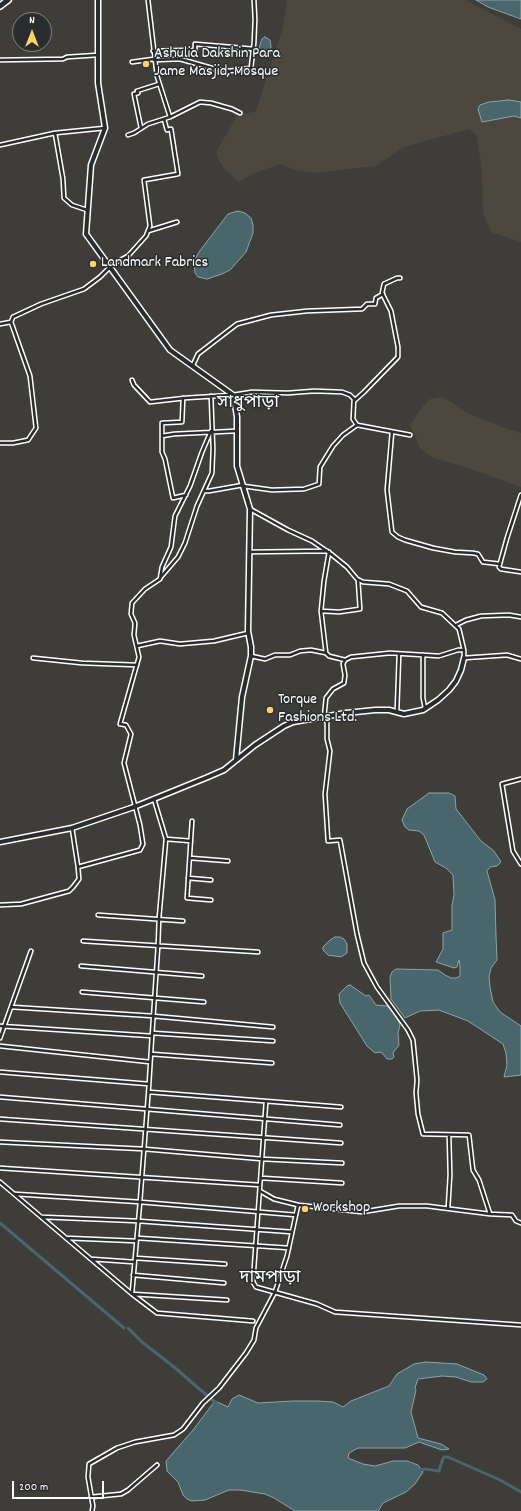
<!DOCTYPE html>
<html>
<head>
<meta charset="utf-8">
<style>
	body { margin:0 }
	#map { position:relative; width:521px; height:1511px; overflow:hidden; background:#3e3d39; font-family:Dekko,sans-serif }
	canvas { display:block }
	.north { position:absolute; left:12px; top:12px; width:40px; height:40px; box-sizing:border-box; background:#2a2d2e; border:1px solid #7f8182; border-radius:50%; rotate:0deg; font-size:11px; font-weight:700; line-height:16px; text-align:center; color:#fff }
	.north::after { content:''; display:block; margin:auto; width:14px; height:18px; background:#ffd166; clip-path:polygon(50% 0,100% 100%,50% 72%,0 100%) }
	.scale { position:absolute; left:12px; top:1481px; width:92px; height:18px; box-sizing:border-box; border:2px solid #fff; border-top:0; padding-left:5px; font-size:12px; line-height:14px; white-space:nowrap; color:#fff; -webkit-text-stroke:3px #2a2d2e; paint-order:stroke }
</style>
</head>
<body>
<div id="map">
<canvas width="521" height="1511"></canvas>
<div class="north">N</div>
<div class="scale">200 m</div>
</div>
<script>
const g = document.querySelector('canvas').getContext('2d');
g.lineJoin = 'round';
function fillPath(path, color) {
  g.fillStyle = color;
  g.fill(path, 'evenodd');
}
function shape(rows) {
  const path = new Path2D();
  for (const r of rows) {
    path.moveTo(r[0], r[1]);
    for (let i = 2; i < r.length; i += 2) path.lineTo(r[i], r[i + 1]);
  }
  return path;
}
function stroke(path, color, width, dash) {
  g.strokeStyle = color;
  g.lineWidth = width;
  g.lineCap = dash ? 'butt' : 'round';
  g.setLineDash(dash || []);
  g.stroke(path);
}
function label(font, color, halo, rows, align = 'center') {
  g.font = font + ' Dekko,"Noto Sans Bengali",sans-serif';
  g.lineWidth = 3;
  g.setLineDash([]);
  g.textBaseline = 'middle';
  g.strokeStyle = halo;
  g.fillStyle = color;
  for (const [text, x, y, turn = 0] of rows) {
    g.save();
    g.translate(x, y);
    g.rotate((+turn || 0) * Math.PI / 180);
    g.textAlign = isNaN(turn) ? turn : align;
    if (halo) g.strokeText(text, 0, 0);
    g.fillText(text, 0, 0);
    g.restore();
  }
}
const built = shape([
	[287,0,466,0,521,29,521,242,491,232,483,213,482,173,477,136,469,129,404,147,376,166,313,173,295,170,280,164,255,173,239,182,225,170,218,159,216,152,237,116,256,111,283,27],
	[441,397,450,401,462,410,475,416,505,428,521,433,521,487,459,465,433,458,420,448,410,425,423,406,430,399]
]);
const water = shape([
	[476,0,521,0,521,19,488,7,476,0],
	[265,37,270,40,271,47,270,54,266,57,261,55,259,48,262,39,265,37],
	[509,100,521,102,521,118,514,116,482,122,478,109,480,105,489,102,509,100],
	[238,211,245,213,251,218,253,225,253,233,246,252,230,270,222,274,207,279,198,277,195,273,194,261,199,252,228,214,238,211],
	[429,793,449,793,455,796,456,809,481,841,494,851,501,862,497,866,490,867,487,871,495,900,496,936,497,960,491,968,489,977,490,987,493,1002,500,1012,521,1026,521,1075,504,1077,507,1065,506,1053,503,1044,468,1021,439,1010,420,1011,405,1018,391,999,390,977,392,972,396,969,438,970,445,975,451,978,456,978,460,976,460,966,459,960,457,967,454,968,436,962,443,949,443,933,452,930,452,905,454,895,453,875,446,868,435,862,424,835,419,831,409,830,405,827,402,820,407,809,429,793],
	[335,937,340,937,344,939,347,944,347,953,341,957,328,955,323,950,323,947,330,940,335,937],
	[350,985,366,996,369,995,376,1005,387,1006,393,1011,397,1018,400,1025,398,1033,399,1045,393,1053,394,1057,392,1059,387,1059,383,1054,380,1052,375,1053,367,1046,340,1003,339,994,347,986,350,985],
	[426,1362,457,1364,484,1375,487,1379,483,1382,471,1382,456,1377,442,1376,418,1379,415,1388,416,1390,411,1412,418,1438,441,1444,449,1449,442,1450,419,1442,405,1448,358,1448,349,1453,348,1458,363,1464,375,1466,393,1461,407,1461,418,1465,423,1472,415,1484,406,1492,383,1503,378,1511,295,1511,274,1498,265,1494,240,1490,229,1490,205,1500,192,1501,187,1499,183,1495,178,1482,167,1471,166,1461,193,1430,215,1401,228,1407,232,1399,239,1395,258,1403,293,1401,317,1401,333,1402,343,1407,351,1401,389,1386,397,1374,414,1364,426,1362]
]);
const canal = shape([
	[0,1223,124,1328],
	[128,1328,142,1342,174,1367,217,1404],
	[419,1470,425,1469,439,1471,442,1461,444,1457,448,1457,500,1480,521,1492]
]);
const street = shape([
	[153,51,195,50,195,44,254,49],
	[0,60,63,59,67,57,98,55],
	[154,60,180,59,215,69,230,71,251,68,254,43,255,19,254,0],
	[132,62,154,59],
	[170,117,200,102,211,103,232,109,240,113],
	[141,128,134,94,138,93,137,91,159,84],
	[55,133,63,179,64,198,72,205,87,210],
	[128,135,134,133,148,124,170,117,157,76,148,0],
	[0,145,55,133,105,128],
	[148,231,177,222],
	[0,324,11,322],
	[193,365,198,354,237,324,271,315,307,311,362,309,367,304,375,304,376,298,383,294],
	[132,380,134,385,150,402,185,398,233,395,252,392,288,393,314,391,342,392,350,395,354,399,353,419,357,425,410,435],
	[183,398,182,422,162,423,162,452,165,459,173,498,186,495],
	[354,401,364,392,398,357,398,347,391,311,382,293,384,284,397,278,400,278],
	[392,432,387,490,392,532,398,537,405,540,433,548,455,552,473,553,478,554,483,562,500,564],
	[162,436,174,434,236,431],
	[0,443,13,443,28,440,36,428,30,376,11,322,13,317,41,304,84,289,100,277,113,264,128,256,146,236,150,226,144,180,178,174,171,129,167,130,164,119],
	[243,486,272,490,304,489,319,484,320,467,333,446,343,435,357,425],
	[204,491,209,491,243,485],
	[521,495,507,538,499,567,501,569,521,572],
	[250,509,288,530,312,541,331,554,347,567,357,579,363,582,389,584,407,591,421,607,442,613,459,629,464,650,464,658,507,655,521,659],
	[249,552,327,551],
	[160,578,178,557,185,543,197,506,212,473,213,449,211,396],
	[321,611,324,581,329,552],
	[456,625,466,620,481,616,509,615,521,617],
	[137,646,160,641,180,644,214,641,248,633],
	[464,650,458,650,439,656,390,653,351,657,345,660,343,664,345,675,344,683,333,689,326,698,324,718,327,722,327,739,330,751,325,794,328,841,340,840,357,934,364,963,377,987,408,1030,413,1040,417,1080,416,1093,418,1114,423,1134,469,1135,473,1170,479,1180,490,1214],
	[326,653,321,611,339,612,360,609,358,580],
	[423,655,423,698,425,708],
	[251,656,265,659,275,655,290,655,300,651,311,650,326,653,329,656,345,660],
	[33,658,82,663,137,665],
	[397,711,399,654],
	[521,779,502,784,513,851,521,864],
	[192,821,187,898,211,900],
	[72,828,78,867,140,850,143,844,140,825,124,763,131,734,126,725,120,724,139,657,134,635,135,623,131,614,132,603,145,589,160,579,162,567,171,547,175,516,190,486,202,452,211,431],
	[166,839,191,841],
	[190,858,228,861],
	[188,878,211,880],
	[0,905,21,904,69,891,73,887,79,879,78,867],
	[98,915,183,921],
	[83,941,258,952],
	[81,966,202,976],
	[82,992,204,1002],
	[11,1007,153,1016,273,1027],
	[0,1026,152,1036,149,1084,140,1202,296,1215],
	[152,1033,273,1041],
	[152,1036,158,946,159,918,166,839,154,799],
	[0,1038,31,951],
	[0,1046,150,1062],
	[151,1054,272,1063],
	[0,1072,149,1084],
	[149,1092,341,1107],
	[0,1097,340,1125],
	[0,1119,341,1143],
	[0,1142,144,1149,262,1159,342,1163],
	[0,1168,260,1185,253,1282,256,1287,317,1304,335,1312,521,1325],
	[261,1178,342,1183],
	[0,1182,132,1294,157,1313,253,1321],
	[260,1185,266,1102],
	[260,1191,274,1199,298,1205],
	[15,1194,140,1202,132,1293],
	[448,1208,450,1175,449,1135],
	[42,1217,138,1221,292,1232],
	[66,1238,136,1241],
	[137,1238,289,1248],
	[135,1258,225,1264],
	[91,1259,134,1262],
	[133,1275,224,1283],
	[132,1294,227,1300],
	[91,1497,121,1494,128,1490,157,1465],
	[92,1511,93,1506,88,1477,89,1464,117,1448,135,1442,174,1435,183,1429,203,1403,219,1388,246,1353,254,1340,256,1328,275,1292,287,1256,298,1205,362,1212,399,1206,427,1206,490,1214,512,1215,516,1221,521,1223]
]);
const secondary = shape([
	[98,0,98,83,105,128,91,165,86,234,170,350,233,395,234,398,237,417,237,466,250,509,248,631,251,647,251,656,242,697,236,760],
	[0,842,72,828,134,807,208,777,224,770,255,745,284,726,293,722,346,713,375,710,389,710,404,714,423,710,438,700,449,690,456,681,461,670,464,658]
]);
const highway = shape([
	[0,6,8,0]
]);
const markers = [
	[146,64,4,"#ffd166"],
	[93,264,4,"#ffd166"],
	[270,710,4,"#ffd166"],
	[305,1209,4,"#ffd166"]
];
const poiNames = [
	["Ashulia Dakshin Para",154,55],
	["Jame Masjid, Mosque",154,73],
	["Landmark Fabrics",101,264],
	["Torque",278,701],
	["Fashions Ltd.",278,719],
	["Workshop",313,1209]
];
const quarterNames = [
	["সাধুপাড়া",248,405],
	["দামপাড়া",270,1280]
];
fillPath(built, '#4c4840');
fillPath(water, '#48666c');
stroke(water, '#91a3a7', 1);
stroke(canal, '#48666c', 3);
stroke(street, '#fff', 5.5);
stroke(secondary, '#fff', 7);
stroke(highway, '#fff', 8);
stroke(street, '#2a2d2e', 2.5);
stroke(secondary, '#2a2d2e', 4);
stroke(highway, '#2a2d2e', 5);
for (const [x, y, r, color] of markers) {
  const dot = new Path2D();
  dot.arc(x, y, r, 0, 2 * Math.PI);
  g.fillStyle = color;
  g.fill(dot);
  stroke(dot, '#2a2d2e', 1.5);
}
label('16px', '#fff', '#2a2d2e', poiNames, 'left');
label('18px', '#fff', '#2a2d2e', quarterNames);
</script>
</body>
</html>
